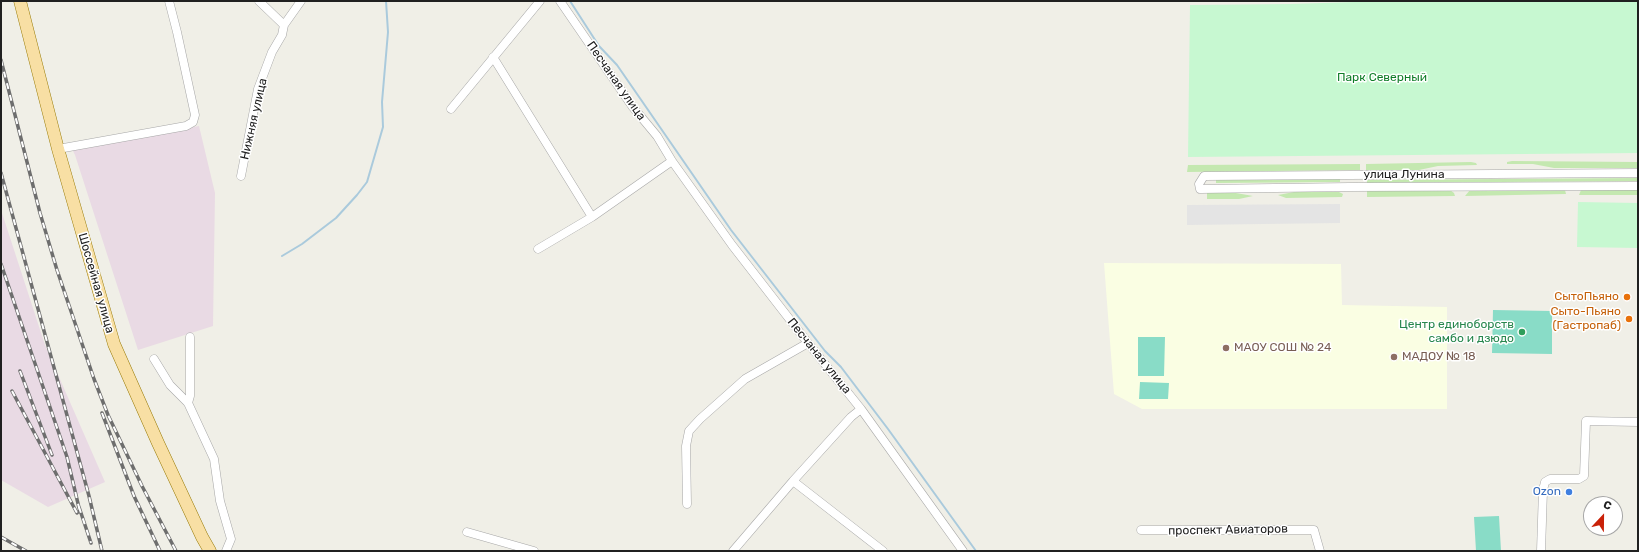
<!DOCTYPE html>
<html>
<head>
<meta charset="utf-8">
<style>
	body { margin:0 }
	#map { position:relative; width:1639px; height:552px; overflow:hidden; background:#f0efe7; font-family:Rubik,sans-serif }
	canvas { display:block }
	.frame { position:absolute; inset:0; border:2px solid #202020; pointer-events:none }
	.north { position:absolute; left:1583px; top:496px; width:40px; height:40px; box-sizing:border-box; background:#fff; border:1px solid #a6a6a6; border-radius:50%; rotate:22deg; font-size:11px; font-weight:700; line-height:16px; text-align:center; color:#202020 }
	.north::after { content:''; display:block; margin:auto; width:14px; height:18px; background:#c92108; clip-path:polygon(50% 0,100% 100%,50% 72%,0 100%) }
</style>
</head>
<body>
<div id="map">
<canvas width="1639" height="552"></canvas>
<div class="frame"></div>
<div class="north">С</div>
</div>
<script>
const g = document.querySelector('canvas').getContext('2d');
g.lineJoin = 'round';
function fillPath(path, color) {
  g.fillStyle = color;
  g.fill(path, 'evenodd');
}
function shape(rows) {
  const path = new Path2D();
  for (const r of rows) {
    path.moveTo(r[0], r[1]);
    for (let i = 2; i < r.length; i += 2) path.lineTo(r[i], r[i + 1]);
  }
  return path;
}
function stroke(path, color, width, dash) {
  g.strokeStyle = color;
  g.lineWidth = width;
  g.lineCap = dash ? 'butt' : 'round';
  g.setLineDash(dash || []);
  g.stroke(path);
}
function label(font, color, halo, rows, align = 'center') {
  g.font = font + ' Rubik,sans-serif';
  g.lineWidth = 3;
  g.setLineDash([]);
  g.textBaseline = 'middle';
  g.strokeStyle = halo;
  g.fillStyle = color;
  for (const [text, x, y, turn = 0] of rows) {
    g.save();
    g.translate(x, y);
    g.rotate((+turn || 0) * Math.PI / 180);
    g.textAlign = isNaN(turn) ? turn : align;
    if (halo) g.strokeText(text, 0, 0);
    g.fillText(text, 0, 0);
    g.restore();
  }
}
const industrial = shape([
	[199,126,215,193,213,326,138,350,75,155,72,149],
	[1,210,45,345,105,482,48,507,1,480]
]);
const education = shape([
	[1104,263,1341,264,1342,305,1447,307,1447,409,1142,409,1114,394]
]);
const grass = shape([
	[1512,161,1638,162,1638,168,1554,168,1533,164,1507,164,1507,162],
	[1471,162,1476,163,1477,165,1438,166,1419,170,1366,170,1366,164],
	[1360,164,1360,170,1187,172,1188,165],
	[1638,178,1638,181,1367,183,1367,180],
	[1340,179,1340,182,1216,183,1216,180],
	[1638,189,1638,195,1579,195,1581,190],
	[1450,190,1454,193,1455,196,1367,197,1367,191],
	[1470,190,1565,190,1566,194,1465,196],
	[1294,192,1339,192,1343,194,1342,197,1286,198,1278,195],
	[1207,193,1236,193,1253,196,1239,199,1207,199]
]);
const park = shape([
	[1387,1,1638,1,1638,153,1188,157,1190,5,1290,4],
	[1578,202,1638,203,1638,248,1577,247]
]);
const pitch = shape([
	[1493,310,1552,311,1552,354,1492,353],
	[1138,337,1165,337,1164,376,1138,376],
	[1140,382,1169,383,1168,399,1139,399],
	[1499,516,1501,551,1476,551,1474,517]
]);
const parking = shape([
	[1340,204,1340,223,1187,225,1187,205]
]);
const stream = shape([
	[570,1,599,46,617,65,731,230,825,351,841,367,888,429,976,551],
	[282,256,302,244,336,218,357,195,367,182,383,127,382,102,388,32,386,1]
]);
const minor = shape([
	[259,1,284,25],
	[560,1,632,106,657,136,672,161,732,245,808,343,861,409,963,551],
	[493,57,592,217],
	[451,109,540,1],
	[58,149,186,126,193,122,195,115,177,32,169,1],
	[1638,173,1204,176,1199,184,1200,189,1350,187,1638,186],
	[241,176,258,89,272,52,282,35,284,25,301,1],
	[538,249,592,217,672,161],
	[154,359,170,385,188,403,214,459,220,501,231,539,226,551],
	[188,403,190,396,190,337],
	[793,481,883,551],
	[687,504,686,446,689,431,700,419,745,379,808,343],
	[1141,530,1314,530,1320,551],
	[467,532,534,551],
	[733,551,793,481,851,417,861,409],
	[1541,551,1543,490,1545,482,1550,479,1579,479,1584,476,1586,421,1638,422]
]);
const primary = shape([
	[20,1,58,149,114,344,158,443,202,537,210,551]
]);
const rail = shape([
	[1,60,40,213,57,270,94,379,108,415,142,486,176,551],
	[1,173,89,496,102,551],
	[1,264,67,457,80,512],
	[20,371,52,455],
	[12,391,77,513],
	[102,413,134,496,160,551],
	[79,507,91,543],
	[1,537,26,551]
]);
const markers = [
	[1627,297,4,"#e8710a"],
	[1629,319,4,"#e8710a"],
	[1522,332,4,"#2e9e5b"],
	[1226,348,4,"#8d6e63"],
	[1394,357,4,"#8d6e63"],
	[1569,492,4,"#3f7fe0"]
];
const parkNames = [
	["Парк Северный",1382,78]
];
const streetNames = [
	["Песчаная улица",616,81,55],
	["Нижняя улица",254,119,-77],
	["улица Лунина",1404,175],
	["Шоссейная улица",96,283,74],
	["Песчаная улица",819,356,51],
	["проспект Авиаторов",1228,530,-1]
];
const foodNames = [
	["СытоПьяно",1619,297],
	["Сыто-Пьяно",1621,312],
	["(Гастропаб)",1621,326]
];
const leisureNames = [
	["Центр единоборств",1514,325],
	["самбо и дзюдо",1514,339]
];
const educationNames = [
	["МАОУ СОШ № 24",1234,348],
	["МАДОУ № 18",1402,357]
];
const shopNames = [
	["Ozon",1561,492]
];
fillPath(industrial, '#e9dae4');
fillPath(education, '#fafee3');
fillPath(grass, '#c4e8b0');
fillPath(park, '#c7f8d1');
fillPath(pitch, '#89dcc7');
fillPath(parking, '#e4e4e4');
stroke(stream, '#aacadc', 2);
stroke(minor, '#a7a7a7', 9);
stroke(primary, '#977a06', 13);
stroke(minor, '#fff', 8);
stroke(primary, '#f8dfa4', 12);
stroke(rail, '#6e6e6e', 3.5);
stroke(rail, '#fff', 2, [6]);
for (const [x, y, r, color] of markers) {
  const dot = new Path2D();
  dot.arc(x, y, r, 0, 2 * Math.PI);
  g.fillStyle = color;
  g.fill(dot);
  stroke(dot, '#fff', 1.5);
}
label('12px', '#107d28', '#fff', parkNames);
label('12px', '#202020', '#fff', streetNames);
label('12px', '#c56008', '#fff', foodNames, 'right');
label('12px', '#27864d', '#fff', leisureNames, 'right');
label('12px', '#785e54', '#fff', educationNames, 'left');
label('12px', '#366cbe', '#fff', shopNames, 'right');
</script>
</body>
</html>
